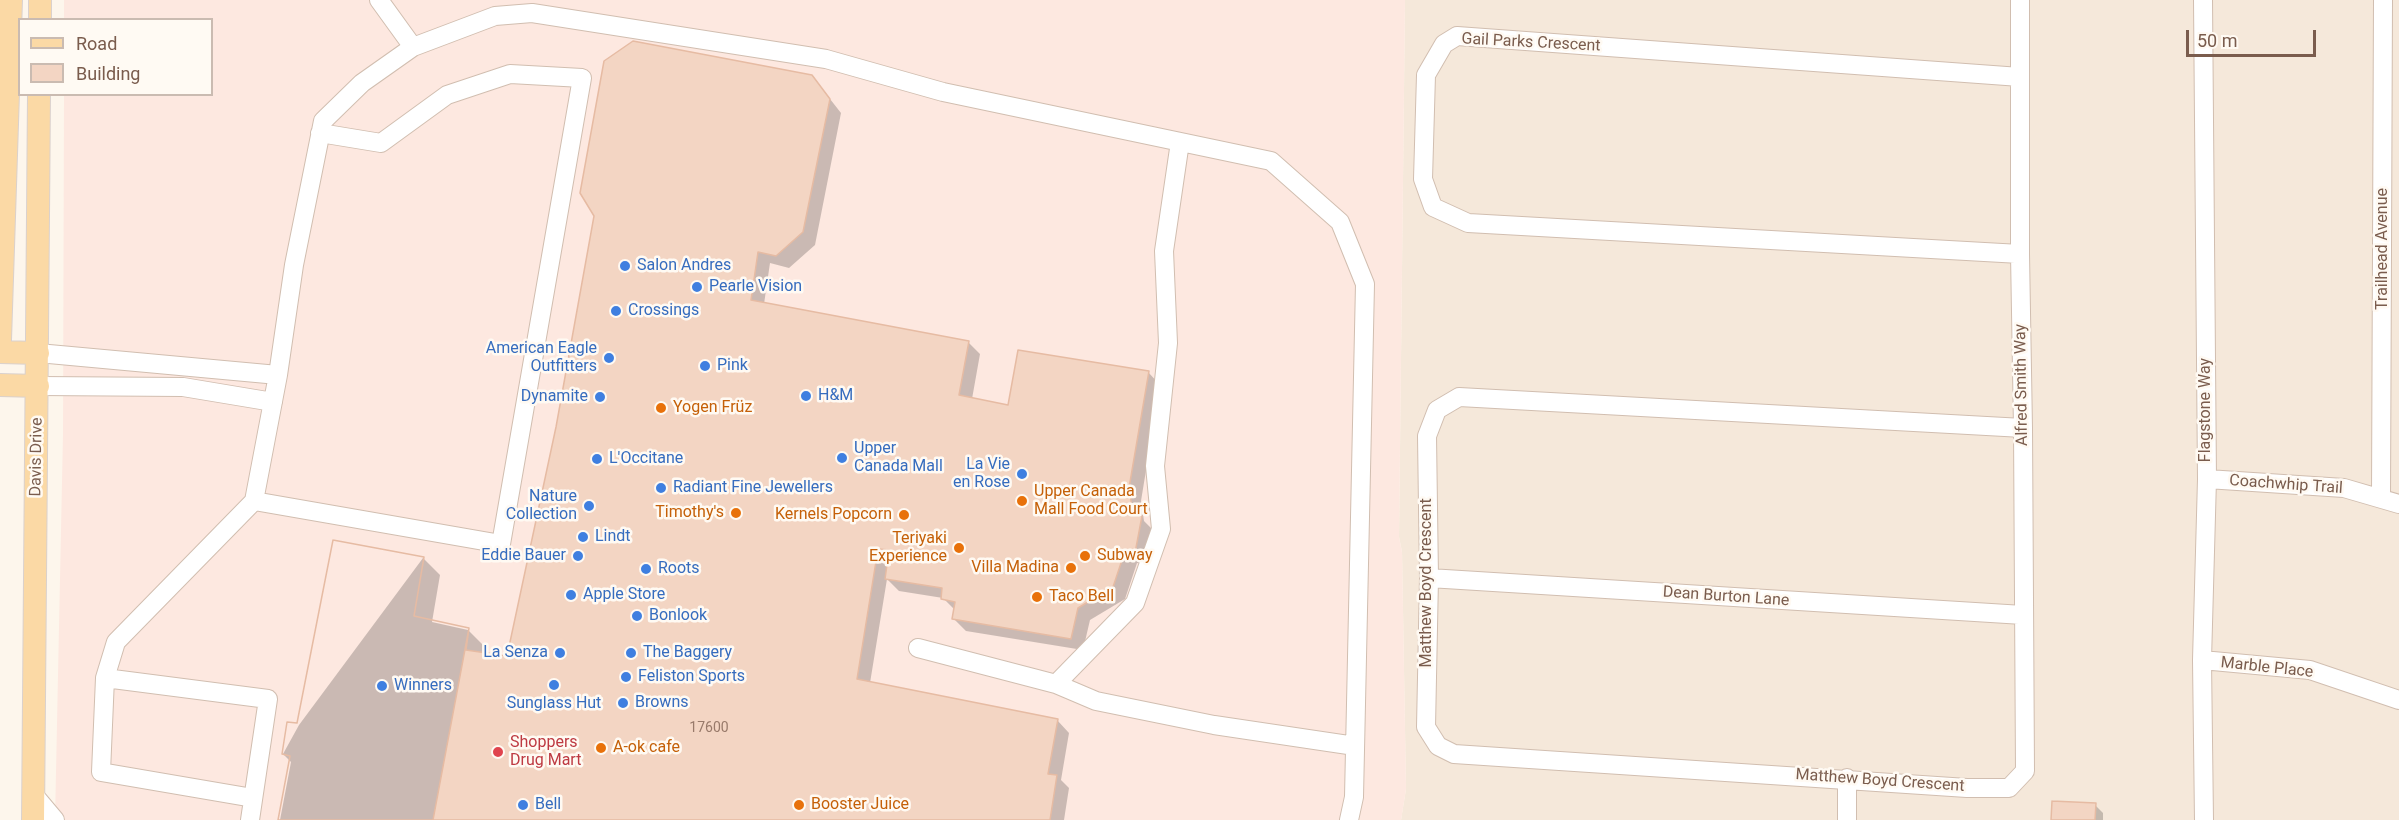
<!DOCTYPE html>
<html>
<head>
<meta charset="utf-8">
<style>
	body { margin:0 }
	#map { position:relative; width:2399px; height:820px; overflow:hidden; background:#fdf6ec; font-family:Roboto,sans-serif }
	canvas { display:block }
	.legend { position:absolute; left:18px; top:18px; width:195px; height:78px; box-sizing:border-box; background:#fffaf3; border:2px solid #cabbb1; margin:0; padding:8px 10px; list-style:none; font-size:18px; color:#7a5c4d }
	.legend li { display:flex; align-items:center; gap:12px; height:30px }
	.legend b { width:30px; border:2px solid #cabbb1 }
	.scale { position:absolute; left:2186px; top:30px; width:130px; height:27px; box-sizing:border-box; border:3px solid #7a5c4d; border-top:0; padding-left:8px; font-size:18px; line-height:21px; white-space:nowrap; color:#7a5c4d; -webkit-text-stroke:4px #fffaf3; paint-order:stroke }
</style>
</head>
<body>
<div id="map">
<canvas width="2399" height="820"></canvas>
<ul class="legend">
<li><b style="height:8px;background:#fbd9a5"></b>Road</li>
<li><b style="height:16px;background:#f3d5c3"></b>Building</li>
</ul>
<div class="scale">50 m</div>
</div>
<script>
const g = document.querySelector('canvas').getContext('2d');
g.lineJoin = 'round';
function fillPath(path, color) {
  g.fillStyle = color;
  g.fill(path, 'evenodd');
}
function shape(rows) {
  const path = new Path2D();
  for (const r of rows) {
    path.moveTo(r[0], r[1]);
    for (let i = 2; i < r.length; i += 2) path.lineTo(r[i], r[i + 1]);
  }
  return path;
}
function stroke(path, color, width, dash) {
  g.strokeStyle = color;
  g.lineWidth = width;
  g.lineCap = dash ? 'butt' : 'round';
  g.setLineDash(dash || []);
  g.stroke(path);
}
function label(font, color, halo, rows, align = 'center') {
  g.font = font + ' Roboto,sans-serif';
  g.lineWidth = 5;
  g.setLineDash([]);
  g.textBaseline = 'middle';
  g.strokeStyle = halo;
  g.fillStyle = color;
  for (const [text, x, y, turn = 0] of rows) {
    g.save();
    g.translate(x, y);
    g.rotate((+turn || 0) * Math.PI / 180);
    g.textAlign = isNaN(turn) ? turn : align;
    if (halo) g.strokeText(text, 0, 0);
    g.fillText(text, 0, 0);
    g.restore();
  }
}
const residential = shape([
	[1405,0,2399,0,2399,820,1401,820,1406,789,1402,552,1399,537]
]);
const commercial = shape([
	[64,0,1405,0,1399,537,1402,552,1406,789,1401,820,55,820,63,434,64,95,212,94,212,20,64,19]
]);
const shadow = shape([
	[812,76,841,113,815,245,789,268,770,263,764,304,968,342,980,354,972,399,1009,406,1148,372,1160,385,1141,501,1144,521,1153,530,1147,565,1137,563,1125,599,1090,620,1083,650,966,631,953,618,955,610,943,598,899,591,887,579,870,683,1057,720,1069,733,1061,780,1069,788,1064,820,280,820,291,762,283,754,299,725,423,558,440,575,432,622,468,630,484,646,483,654,508,657],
	[2095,805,2103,813,2103,820,2053,820]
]);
const building = shape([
	[633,41,812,75,830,99,803,232,776,256,758,252,751,300,969,341,959,395,1008,405,1018,350,1149,371,1129,488,1133,514,1142,516,1135,553,1125,551,1113,587,1078,608,1071,639,952,619,955,602,941,599,942,588,885,579,889,550,878,549,857,679,1058,719,1048,774,1057,775,1050,820,278,820,290,756,282,754,287,722,297,723,333,540,424,557,414,616,469,628,466,650,507,656,556,427,594,216,580,193,604,61,633,41],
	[333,540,424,557,414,616,469,628,433,820,278,820,290,756,282,754,287,722,297,723,333,540],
	[2052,801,2096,803,2095,820,2051,820,2052,801]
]);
const minor = shape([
	[379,0,413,47],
	[2020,0,2020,254,2023,428,2025,771,2009,788,1967,788,1454,754,1438,746,1426,727,1429,578,1427,436,1437,410,1459,397,2023,428],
	[2203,0,2207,479,2202,660,2204,820],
	[1180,142,1164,251,1168,343,1155,466,1161,529,1135,603,1056,684,1096,701,1214,725,1355,746],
	[2020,254,1468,223,1433,207,1423,179,1426,75,1444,44,1457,36,2020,77],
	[38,353,278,375],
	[38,386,183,387,273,402],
	[2207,479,2344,488,2399,504],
	[2381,498,2383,0],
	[254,501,501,544,582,78,510,74,447,95,381,143,320,133],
	[1429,578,2023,615],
	[918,648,1056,684],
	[2202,660,2310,670,2399,700],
	[105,678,101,772,253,798],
	[1847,778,1847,820],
	[34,795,55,820],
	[250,820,268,699,105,678,116,642,254,501,278,375,294,265,323,121,362,83,413,47,495,16,532,13,826,59,943,92,1271,161,1340,222,1365,284,1354,797,1349,820]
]);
const major = shape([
	[40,20,40,0],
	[0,340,11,0],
	[0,352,38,353],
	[0,385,38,386],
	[33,820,39,94]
]);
const markers = [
	[625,266,6,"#3f7fe0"],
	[697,287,6,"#3f7fe0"],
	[616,311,6,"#3f7fe0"],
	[609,358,6,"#3f7fe0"],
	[705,366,6,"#3f7fe0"],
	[806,396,6,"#3f7fe0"],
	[600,397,6,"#3f7fe0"],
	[661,408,6,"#e8710a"],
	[842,458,6,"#3f7fe0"],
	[597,459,6,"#3f7fe0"],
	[1022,474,6,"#3f7fe0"],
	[661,488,6,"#3f7fe0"],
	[1022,501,6,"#e8710a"],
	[589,506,6,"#3f7fe0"],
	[736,513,6,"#e8710a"],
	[904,515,6,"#e8710a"],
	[583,537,6,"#3f7fe0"],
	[959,548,6,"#e8710a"],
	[578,556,6,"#3f7fe0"],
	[1085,556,6,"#e8710a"],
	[1071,568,6,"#e8710a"],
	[646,569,6,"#3f7fe0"],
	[571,595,6,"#3f7fe0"],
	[1037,597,6,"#e8710a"],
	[637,616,6,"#3f7fe0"],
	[560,653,6,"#3f7fe0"],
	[631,653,6,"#3f7fe0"],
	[626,677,6,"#3f7fe0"],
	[554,685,6,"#3f7fe0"],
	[382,686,6,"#3f7fe0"],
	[623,703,6,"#3f7fe0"],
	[601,748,6,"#e8710a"],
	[498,752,6,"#e0444e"],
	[523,805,6,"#3f7fe0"],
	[799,805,6,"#e8710a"]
];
const numberNames = [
	["17600",709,728]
];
const streetNames = [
	["Gail Parks Crescent",1531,43,3],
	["Trailhead Avenue",2383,249,-90],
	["Alfred Smith Way",2022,385,-91],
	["Flagstone Way",2206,410,-90],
	["Davis Drive",37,457,-89],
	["Coachwhip Trail",2286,485,4],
	["Matthew Boyd Crescent",1427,583,-90],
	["Dean Burton Lane",1726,597,4],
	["Marble Place",2267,668,6],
	["Matthew Boyd Crescent",1880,781,4]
];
const shopNames = [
	["Salon Andres",637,266],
	["Pearle Vision",709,287],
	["Crossings",628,311],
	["American Eagle",597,349,"right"],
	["Outfitters",597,367,"right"],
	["Pink",717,366],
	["H&M",818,396],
	["Dynamite",588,397,"right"],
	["Upper",854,449],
	["Canada Mall",854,467],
	["L'Occitane",609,459],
	["La Vie",1010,465,"right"],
	["en Rose",1010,483,"right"],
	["Radiant Fine Jewellers",673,488],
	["Nature",577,497,"right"],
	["Collection",577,515,"right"],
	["Lindt",595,537],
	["Eddie Bauer",566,556,"right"],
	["Roots",658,569],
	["Apple Store",583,595],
	["Bonlook",649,616],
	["La Senza",548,653,"right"],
	["The Baggery",643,653],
	["Feliston Sports",638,677],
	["Winners",394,686],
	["Browns",635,703],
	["Sunglass Hut",554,704,"center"],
	["Bell",535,805]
];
const foodNames = [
	["Yogen Früz",673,408],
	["Upper Canada",1034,492],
	["Mall Food Court",1034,510],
	["Timothy's",724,513,"right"],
	["Kernels Popcorn",892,515,"right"],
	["Teriyaki",947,539,"right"],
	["Experience",947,557,"right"],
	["Subway",1097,556],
	["Villa Madina",1059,568,"right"],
	["Taco Bell",1049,597],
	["A-ok cafe",613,748],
	["Booster Juice",811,805]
];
const healthNames = [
	["Shoppers",510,743],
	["Drug Mart",510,761]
];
fillPath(residential, '#f5e8da');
fillPath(commercial, '#fde8e0');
fillPath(shadow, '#0003');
fillPath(building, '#f3d5c3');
stroke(building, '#e6bba3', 1.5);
stroke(minor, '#d1beb0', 20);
stroke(major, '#dad1cd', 24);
stroke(minor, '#fff', 18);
stroke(major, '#fbd9a5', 22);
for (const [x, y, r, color] of markers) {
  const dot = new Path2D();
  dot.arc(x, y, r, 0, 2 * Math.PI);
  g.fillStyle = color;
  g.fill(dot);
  stroke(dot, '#fffaf3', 2);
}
label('14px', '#987a6a', null, numberNames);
label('16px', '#7a5c4d', '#fffaf3', streetNames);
label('16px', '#366cbe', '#fffaf3', shopNames, 'left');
label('16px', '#c56008', '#fffaf3', foodNames, 'left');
label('16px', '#be3a42', '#fffaf3', healthNames, 'left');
</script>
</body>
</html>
